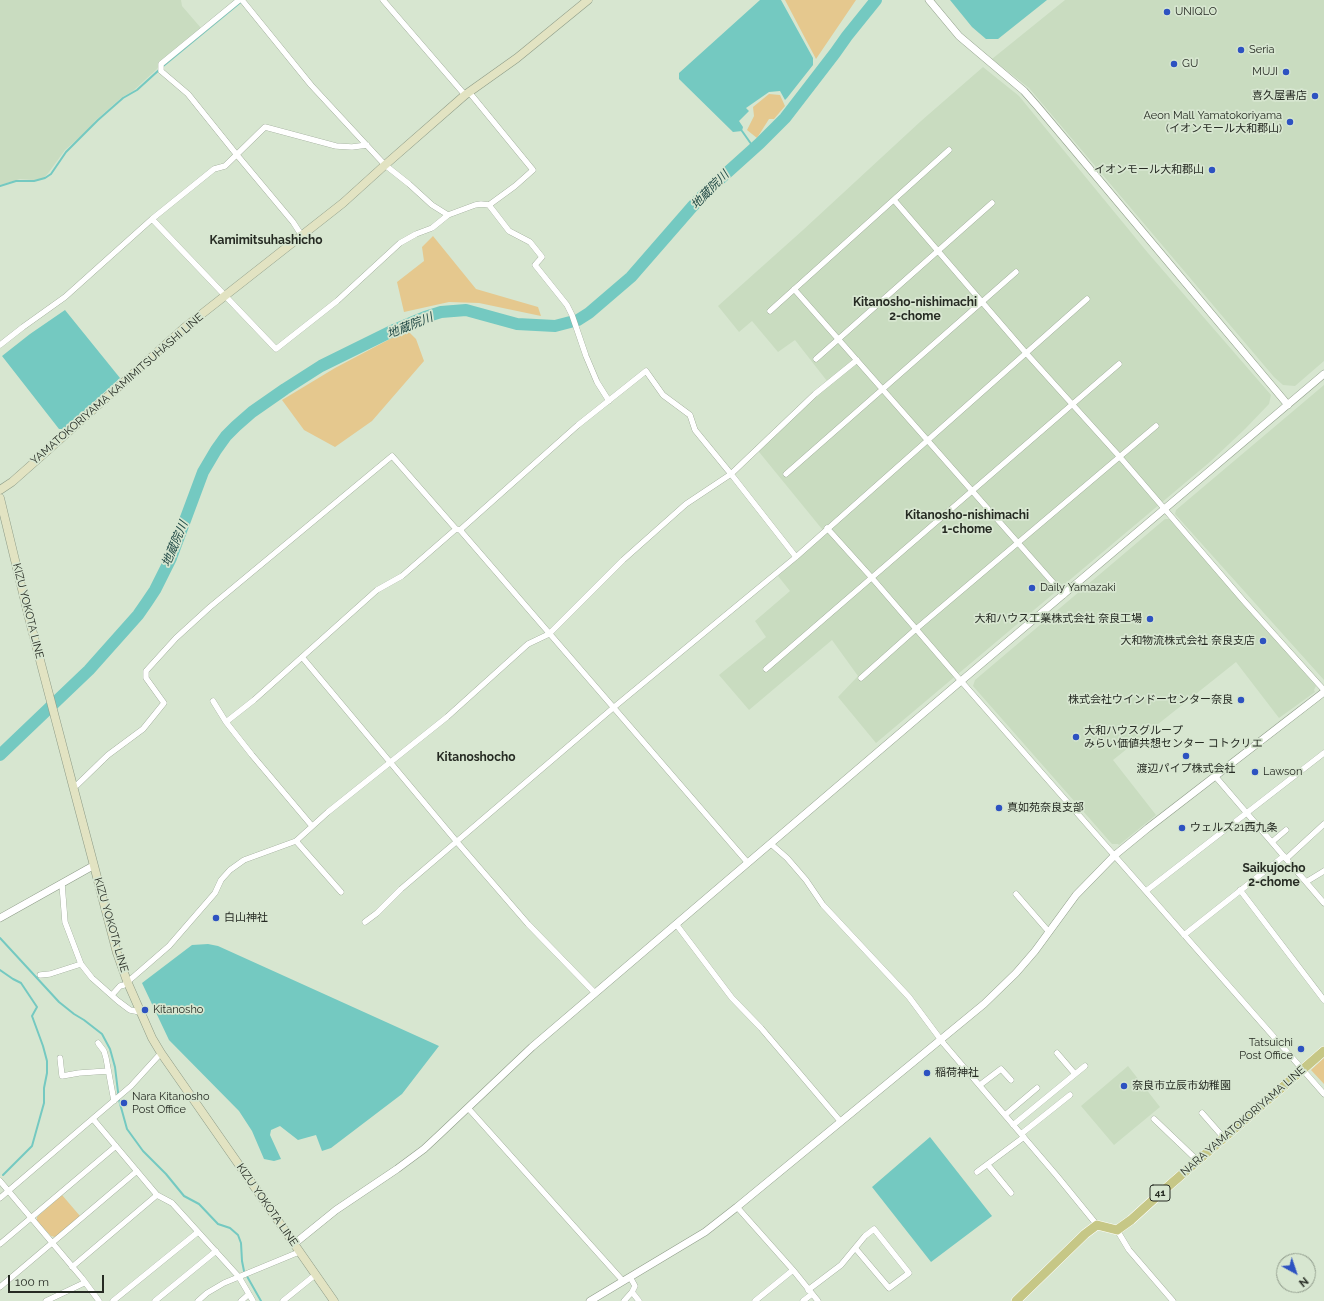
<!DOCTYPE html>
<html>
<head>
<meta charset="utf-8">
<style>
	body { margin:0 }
	#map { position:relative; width:1324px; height:1301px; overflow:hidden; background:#d7e6d0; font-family:Raleway,sans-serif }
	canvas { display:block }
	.north { position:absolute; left:1276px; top:1253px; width:40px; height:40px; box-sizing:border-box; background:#d7e6d0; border:1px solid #909b8b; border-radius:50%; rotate:140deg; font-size:11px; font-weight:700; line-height:16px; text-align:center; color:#262b23 }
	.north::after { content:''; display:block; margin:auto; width:14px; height:18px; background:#2d52c1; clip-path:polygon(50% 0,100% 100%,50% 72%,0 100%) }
	.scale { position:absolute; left:8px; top:1275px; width:96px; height:18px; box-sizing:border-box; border:2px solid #262b23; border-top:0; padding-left:5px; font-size:12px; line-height:14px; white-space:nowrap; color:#262b23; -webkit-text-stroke:3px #d7e6d0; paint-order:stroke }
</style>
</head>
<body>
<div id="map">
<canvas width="1324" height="1301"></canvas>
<div class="north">N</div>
<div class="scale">100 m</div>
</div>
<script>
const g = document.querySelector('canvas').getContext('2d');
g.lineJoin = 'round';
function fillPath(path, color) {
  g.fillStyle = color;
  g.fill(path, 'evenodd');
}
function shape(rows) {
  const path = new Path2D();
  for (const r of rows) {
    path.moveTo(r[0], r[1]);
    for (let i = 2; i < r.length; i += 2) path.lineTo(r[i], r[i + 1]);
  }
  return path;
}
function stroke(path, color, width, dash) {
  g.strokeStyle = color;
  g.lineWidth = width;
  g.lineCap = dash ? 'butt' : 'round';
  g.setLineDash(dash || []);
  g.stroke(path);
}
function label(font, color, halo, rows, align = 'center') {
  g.font = font + ' Raleway,"Noto Sans JP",sans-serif';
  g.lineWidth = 3.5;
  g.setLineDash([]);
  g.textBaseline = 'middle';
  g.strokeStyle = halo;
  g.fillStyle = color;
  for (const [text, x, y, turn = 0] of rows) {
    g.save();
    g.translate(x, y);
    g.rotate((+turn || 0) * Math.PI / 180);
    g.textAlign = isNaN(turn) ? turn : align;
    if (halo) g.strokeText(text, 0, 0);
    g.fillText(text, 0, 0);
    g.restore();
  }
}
const built = shape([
	[0,0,181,0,182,6,201,28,162,61,157,69,133,91,121,98,95,121,89,129,65,150,49,172,43,179,33,180,20,179,0,185],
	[1065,0,1324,0,1324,361,1295,386,1283,385,1274,377,1029,88,992,59],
	[983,67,1019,96,1148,253,1271,395,1269,404,1245,429,1211,461,876,743,838,697,858,676,832,640,749,710,719,675,766,637,755,621,790,591,778,576,826,534,755,447,827,381,795,340,778,352,752,321,739,332,718,306,803,230,921,121],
	[1324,385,1324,680,1175,514,1176,510],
	[1165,519,1169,519,1316,686,1314,690,1315,692,1279,718,1236,662,1113,760,1156,815,1119,845,1118,844,1112,844,973,686,975,680],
	[1128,1066,1160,1107,1114,1145,1081,1106]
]);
const green = shape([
	[785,0,856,0,816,59],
	[769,94,780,95,785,106,774,119,769,119,757,138,747,130,754,116,753,107],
	[433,236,476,289,538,307,541,316,479,303,449,302,404,312,397,282,424,261,422,247],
	[407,330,416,339,424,361,372,421,335,447,304,430,282,400,335,368],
	[1324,1058,1324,1084,1311,1070],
	[62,1195,80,1216,55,1237,51,1236,37,1221,37,1217]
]);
const water = shape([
	[760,0,781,0,813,58,813,65,787,98,785,100,780,91,769,92,746,108,749,111,739,121,743,127,742,131,733,132,679,79,679,73],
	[950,0,1047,0,998,39,986,39,972,27],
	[65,310,120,378,64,429,59,429,2,356,30,334],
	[208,944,218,946,439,1046,402,1094,331,1148,322,1151,316,1135,298,1140,280,1126,271,1130,270,1135,281,1159,274,1161,264,1159,252,1131,239,1111,169,1040,142,983,192,945],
	[930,1137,992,1216,931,1262,872,1187]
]);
const stream = shape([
	[162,67,242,1],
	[742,131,754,148],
	[0,186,16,181,34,181,45,178,51,174,66,152,98,120,123,98,137,90,159,70],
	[0,938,59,1002,74,1014,84,1020,102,1034,110,1049,115,1067,119,1100,127,1129,143,1151,166,1174,184,1196,199,1204,218,1224,230,1228,238,1235,241,1243,242,1261,244,1271,261,1301],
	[0,970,13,979,21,983,37,1007,32,1016,43,1046,47,1061,47,1073,44,1088,44,1103,32,1146,3,1175]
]);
const river = shape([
	[0,755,89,670,138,615,147,602,155,590,171,558,203,472,216,450,226,436,236,426,252,412,285,389,321,366,394,330,425,317,441,312,466,310,517,324,555,326,578,320,589,313,631,277,692,207,710,188,760,143,785,118,835,53,847,36,876,0]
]);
const minor = shape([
	[239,0,161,64,161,71,188,94,237,155,293,222,302,236],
	[242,0,311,85,385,165,409,184,432,205,448,215],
	[383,0,465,95],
	[894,200,1026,353,1119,456,1243,600,1324,690],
	[489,205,509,231,530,242,542,257,535,265,567,305,572,315,586,356,597,382,609,401],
	[152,219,276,349,337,301,400,243,416,234,432,228,448,215,475,205,481,204,489,205,515,186,533,170,469,92],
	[794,289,1064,595],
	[770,311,949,150],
	[0,345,23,327,65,297,152,219,214,169,225,166,265,127,336,146,352,147,367,145],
	[816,359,992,203],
	[786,474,1016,272],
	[827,528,872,578,961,681,1324,1094],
	[460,530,748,863],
	[302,657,457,842,528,924,595,993],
	[766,669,1119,364],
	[861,678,916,629,1156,426],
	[213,701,226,722,252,755,312,826],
	[226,722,254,700,377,590,402,576,456,529,460,530,578,425,646,371,663,395,690,415,695,430,731,474,815,394,857,360],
	[1215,776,1324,903],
	[73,786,77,785,108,755,143,729,164,703,146,678,146,671,176,638,210,607,392,456,456,529],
	[296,841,341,892],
	[1272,842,1286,830],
	[771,844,787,858,806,880,823,905,909,997,944,1044,1057,1176,1097,1225],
	[1286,859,1324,824],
	[1306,882,1324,871],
	[62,884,65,922,81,964,92,978,118,1001,130,1010,140,1012],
	[1240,890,1324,1000],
	[1146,891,1324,753],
	[1016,894,1049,932],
	[365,922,377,913,401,889,613,708,796,557,1087,299],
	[676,924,732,998,761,1028,841,1122],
	[1184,935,1284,856],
	[40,975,50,974,81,964],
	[112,995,120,986,124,985,169,946,215,893,221,880,230,870,244,860,296,841,328,812,447,717,528,644,549,634,623,560,686,504,731,474,796,557],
	[98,1043,104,1051,106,1058,114,1101],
	[1057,1053,1075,1074],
	[60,1058,62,1076,79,1073,108,1071],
	[980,1085,1001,1069,1011,1080],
	[468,1108,623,1281],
	[1202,1113,1224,1138],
	[1005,1115,1037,1088],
	[93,1119,157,1195,172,1203,239,1277,253,1301],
	[1154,1119,1198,1161],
	[1013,1125,1085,1066],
	[1021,1134,1070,1095],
	[988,1165,1011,1193],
	[977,1172,1024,1137],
	[0,1181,82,1278,99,1301],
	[0,1198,131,1086,161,1053],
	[737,1207,793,1270,818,1301],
	[1117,1230,1129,1250,1173,1301],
	[0,1244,116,1146],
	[72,1267,157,1195],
	[0,1287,137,1171],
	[808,1290,841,1265,865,1236,874,1229,909,1273,889,1288,856,1249],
	[632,1292,639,1301],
	[46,1301,84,1283],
	[113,1301,198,1232],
	[155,1301,216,1251],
	[198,1301,207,1293,224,1283,299,1252],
	[241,1301,249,1294],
	[283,1301,315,1275],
	[624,1301,632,1292,635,1286,630,1277],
	[755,1301,793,1270],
	[803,1301,812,1294]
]);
const tertiary = shape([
	[929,0,959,36,1024,91,1038,107,1288,405],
	[0,918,91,867,94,866],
	[294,1244,336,1210,397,1169,424,1149,439,1135,532,1047,961,681,1324,374],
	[590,1301,705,1232,737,1207,984,1004,1016,973,1035,951,1076,895,1115,855,1148,828,1324,692]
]);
const secondary = shape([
	[0,490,12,482,47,451,184,328,343,203,385,165,465,95,517,58,588,0],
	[0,498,29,618,73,786,117,953,127,981,152,1038,161,1053,334,1301]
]);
const primary = shape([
	[1016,1301,1085,1234,1097,1225,1117,1230,1131,1220,1164,1190,1324,1051]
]);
const markers = [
	[1167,12,4,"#2d52c1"],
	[1241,50,4,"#2d52c1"],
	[1174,64,4,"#2d52c1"],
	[1286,72,4,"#2d52c1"],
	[1315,96,4,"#2d52c1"],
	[1290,122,4,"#2d52c1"],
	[1212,170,4,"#2d52c1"],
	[1032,588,4,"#2d52c1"],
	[1150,619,4,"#2d52c1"],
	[1263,641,4,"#2d52c1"],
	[1241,700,4,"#2d52c1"],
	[1076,737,4,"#2d52c1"],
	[1186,756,4,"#2d52c1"],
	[1255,772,4,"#2d52c1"],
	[999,808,4,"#2d52c1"],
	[1182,828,4,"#2d52c1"],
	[216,918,4,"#2d52c1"],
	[145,1010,4,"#2d52c1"],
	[1301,1049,4,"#2d52c1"],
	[927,1073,4,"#2d52c1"],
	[1124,1086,4,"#2d52c1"],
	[124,1103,4,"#2d52c1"]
];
const shields = [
	[1160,1193,20]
];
const shieldNames = [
	["41",1160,1193]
];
const poiNames = [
	["UNIQLO",1175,12],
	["Seria",1249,50],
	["GU",1182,64],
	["MUJI",1278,72,"right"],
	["喜久屋書店",1307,96,"right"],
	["Aeon Mall Yamatokoriyama",1282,116,"right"],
	["(イオンモール大和郡山)",1282,129,"right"],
	["イオンモール大和郡山",1204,170,"right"],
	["Daily Yamazaki",1040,588],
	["大和ハウス工業株式会社 奈良工場",1142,619,"right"],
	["大和物流株式会社 奈良支店",1255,641,"right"],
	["株式会社ウインドーセンター奈良",1233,700,"right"],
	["大和ハウスグループ",1084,731],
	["みらい価値共想センター コトクリエ",1084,744],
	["渡辺パイプ株式会社",1186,769,"center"],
	["Lawson",1263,772],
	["真如苑奈良支部",1007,808],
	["ウェルズ21西九条",1190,828],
	["白山神社",224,918],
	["Kitanosho",153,1010],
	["Tatsuichi",1293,1043,"right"],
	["Post Office",1293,1056,"right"],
	["稲荷神社",935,1073],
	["奈良市立辰市幼稚園",1132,1086],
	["Nara Kitanosho",132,1097],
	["Post Office",132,1110]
];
const streetNames = [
	["YAMATOKORIYAMA KAMIMITSUHASHI LINE",117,389,-41],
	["KIZU YOKOTA LINE",28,611,76],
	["KIZU YOKOTA LINE",111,925,74],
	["NARA YAMATOKORIYAMA LINE",1243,1121,-41],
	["KIZU YOKOTA LINE",267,1205,55]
];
const waterNames = [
	["地蔵院川",710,190,-46],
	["地蔵院川",410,326,-22],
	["地蔵院川",175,544,-67]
];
const neighbourhoodNames = [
	["Kamimitsuhashicho",266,240],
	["Kitanosho-nishimachi",915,302],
	["2-chome",915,316],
	["Kitanosho-nishimachi",967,515],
	["1-chome",967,529],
	["Kitanoshocho",476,757],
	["Saikujocho",1274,868],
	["2-chome",1274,882]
];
fillPath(built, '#c9dcc0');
fillPath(green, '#e5c88e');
fillPath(water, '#74c9c1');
stroke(stream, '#74c9c1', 2);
stroke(river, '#74c9c1', 12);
stroke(minor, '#8d9b87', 6);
stroke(tertiary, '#8d9b87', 8);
stroke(secondary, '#8d9b87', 9);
stroke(primary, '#fff', 10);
stroke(minor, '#fff', 5.5);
stroke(tertiary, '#fff', 7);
stroke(secondary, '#e2e3c2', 8);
stroke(primary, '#c6c786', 9);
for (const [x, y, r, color] of markers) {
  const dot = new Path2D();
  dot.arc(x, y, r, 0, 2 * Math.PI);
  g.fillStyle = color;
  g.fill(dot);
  stroke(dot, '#d7e6d0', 1.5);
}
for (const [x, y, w] of shields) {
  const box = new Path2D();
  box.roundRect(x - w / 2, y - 8, w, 16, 3);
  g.fillStyle = '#d7e6d0';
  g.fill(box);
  stroke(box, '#262b23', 1);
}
label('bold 10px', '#262b23', null, shieldNames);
label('11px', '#262b23', '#d7e6d0', poiNames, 'left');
label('11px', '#262b23', '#d7e6d0', streetNames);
label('italic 12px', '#244c48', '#d7e6d0', waterNames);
label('bold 12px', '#262b23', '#d7e6d0', neighbourhoodNames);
</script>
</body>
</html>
